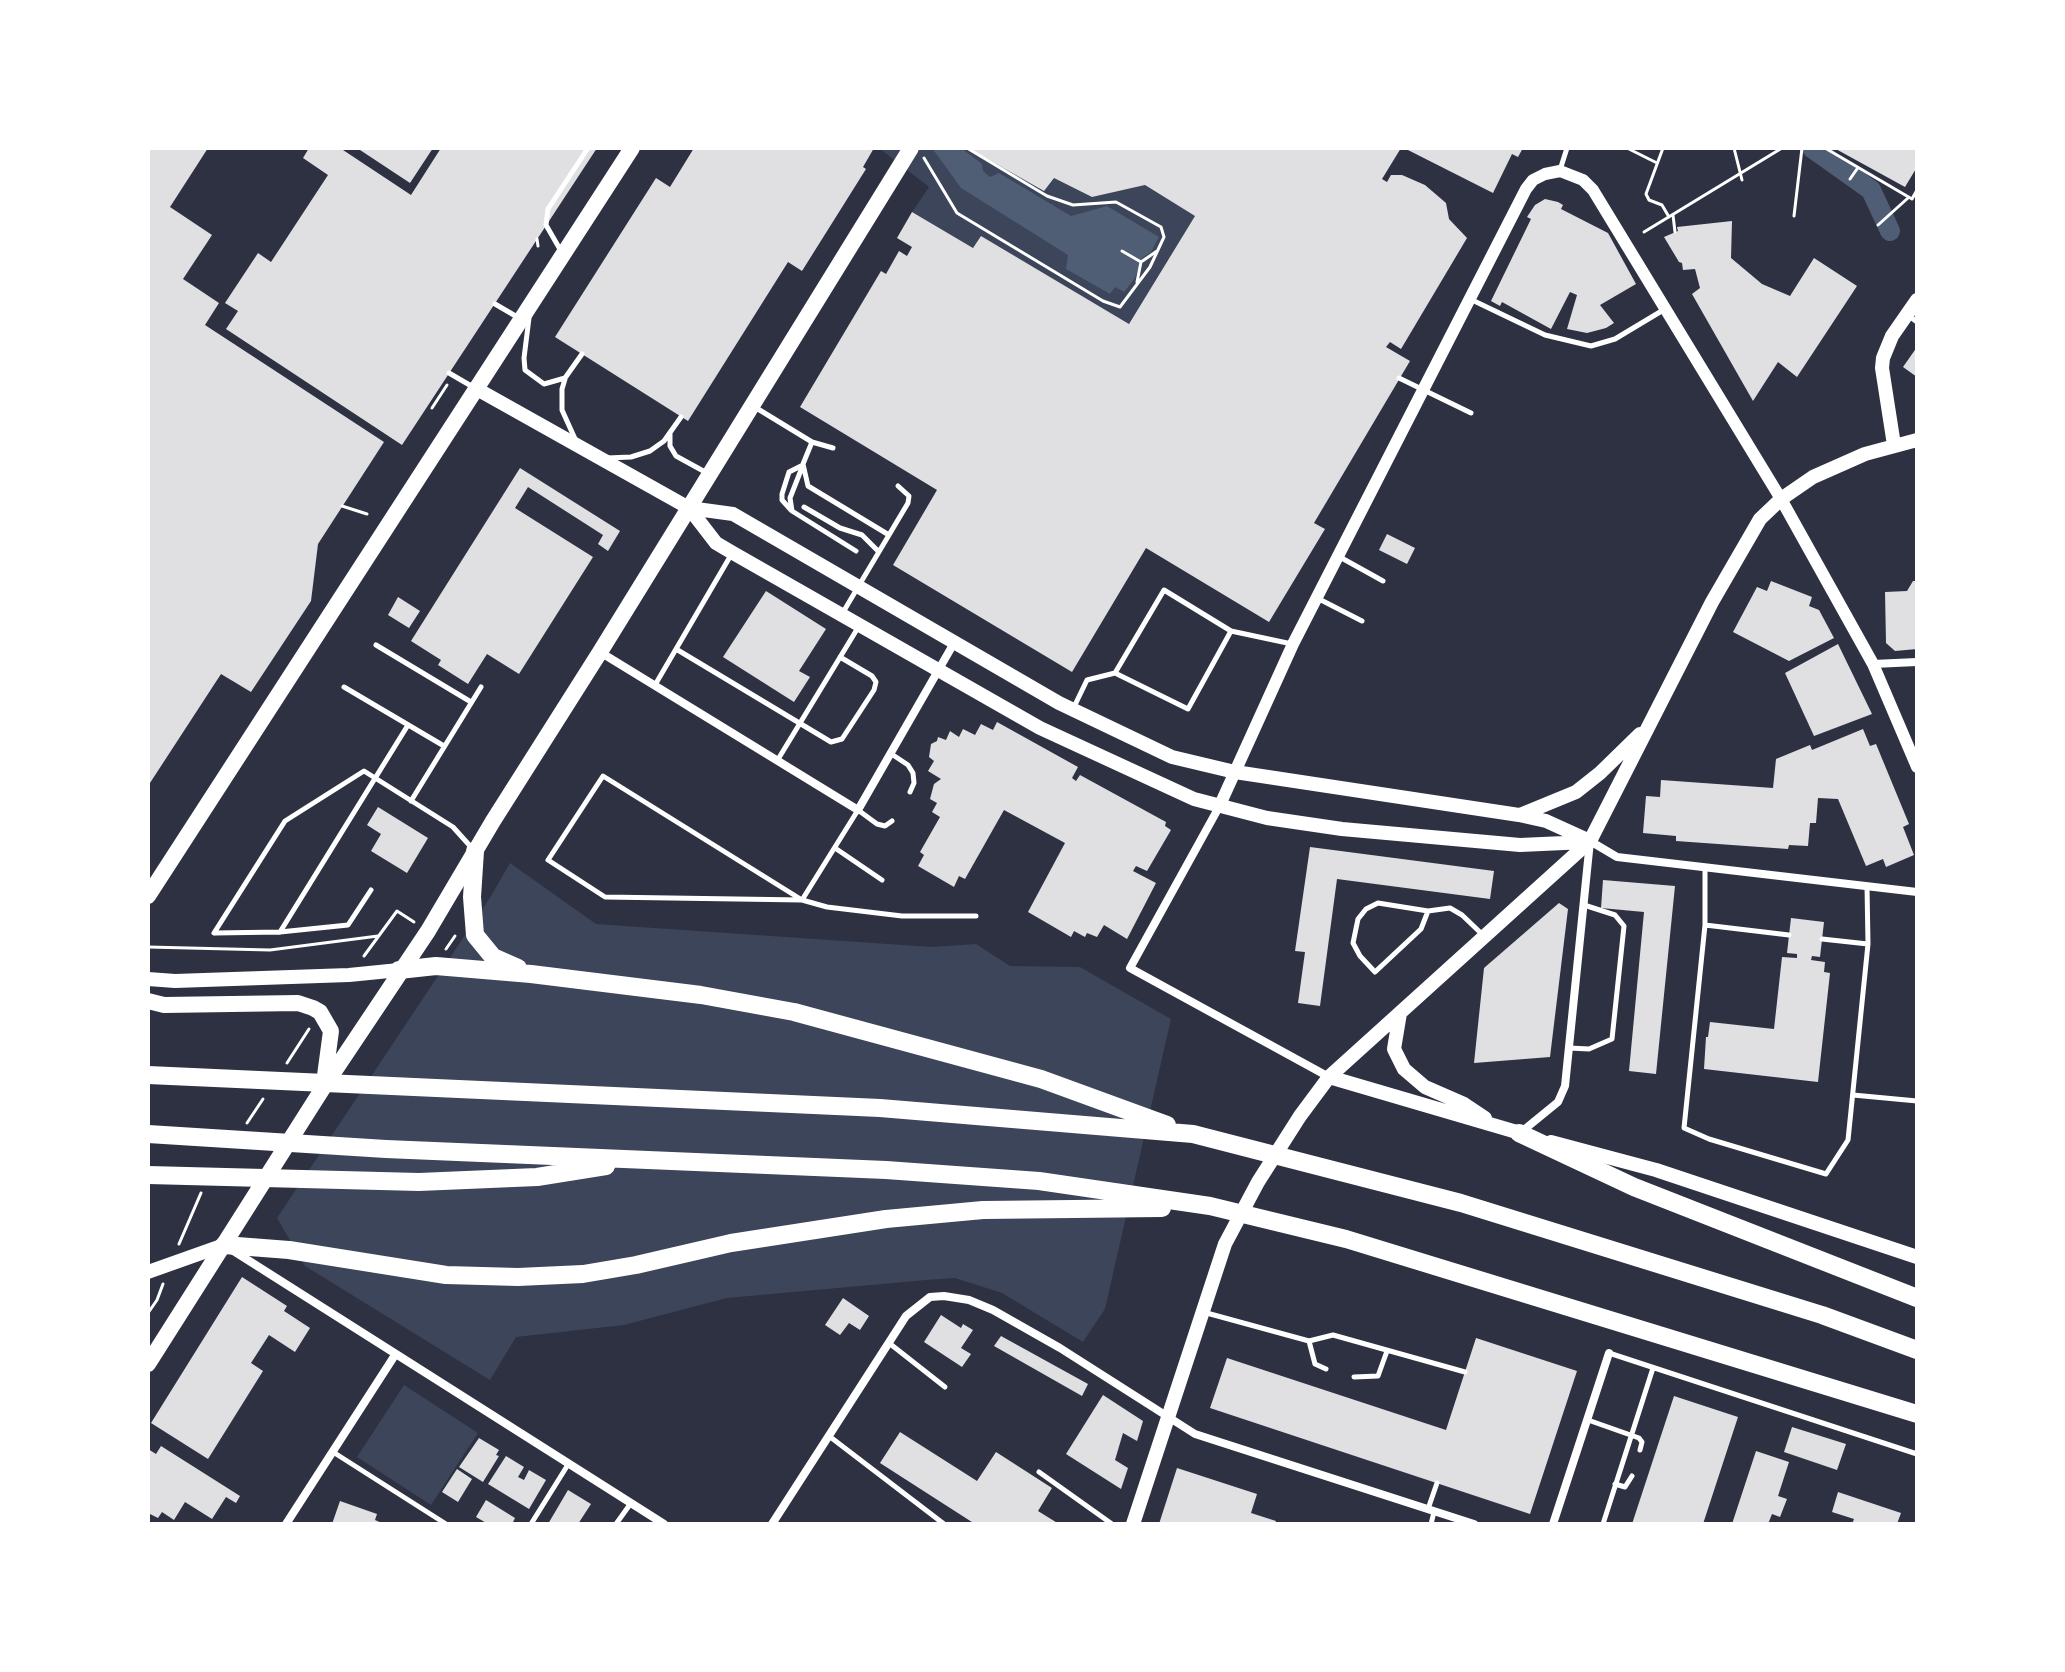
<!DOCTYPE html>
<html>
<head>
<meta charset="utf-8">
<style>
	body { margin:0 }
	#map { position:relative; width:2065px; height:1672px; overflow:hidden; background:#2d3142; font-family:"Public Sans",sans-serif }
	canvas { display:block }
	.frame { position:absolute; inset:0; border:150px solid #fff; pointer-events:none }
</style>
</head>
<body>
<div id="map">
<canvas width="2065" height="1672"></canvas>
<div class="frame"></div>
</div>
<script>
const g = document.querySelector('canvas').getContext('2d');
g.lineJoin = 'round';
function fillPath(path, color) {
  g.fillStyle = color;
  g.fill(path, 'evenodd');
}
function shape(rows) {
  const path = new Path2D();
  for (const r of rows) {
    path.moveTo(r[0], r[1]);
    for (let i = 2; i < r.length; i += 2) path.lineTo(r[i], r[i + 1]);
  }
  return path;
}
function stroke(path, color, width, dash) {
  g.strokeStyle = color;
  g.lineWidth = width;
  g.lineCap = dash ? 'butt' : 'round';
  g.setLineDash(dash || []);
  g.stroke(path);
}
const green = shape([
	[879,148,969,148,1054,178,1092,197,1145,185,1195,216,1129,324,981,236,973,248,912,212,929,187],
	[510,863,596,924,932,947,976,944,1010,966,1080,967,1171,1019,1105,1309,1083,1342,1002,1293,955,1278,926,1280,727,1298,624,1325,516,1337,490,1380,305,1266,277,1218,491,896],
	[404,1385,478,1433,431,1505,357,1457]
]);
const water = shape([
	[932,148,961,148,982,164,983,171,990,177,999,173,1071,216,1107,206,1159,237,1151,252,1142,258,1135,278,1124,292,1115,287,1110,294,1066,269,1068,255,961,188]
]);
const canal = shape([
	[1812,148,1871,190,1890,231]
]);
const building = shape([
	[148,148,208,148,170,207,212,235,183,279,219,303,205,325,384,442,318,544,311,601,251,692,221,674,148,786],
	[309,148,340,148,411,195,441,148,597,148,402,445,226,329,238,311,225,303,258,253,271,262,328,175,303,158],
	[357,148,433,148,410,183],
	[694,148,874,148,863,167,866,169,802,271,788,262,688,421,555,337,656,178,670,187],
	[968,148,1401,148,1382,179,1387,182,1391,175,1402,175,1425,185,1446,203,1449,219,1467,238,1401,349,1390,342,1386,347,1410,361,1314,523,1325,529,1269,622,1146,548,1072,672,893,565,937,490,800,407,881,271,886,274,899,251,907,256,912,247,897,238,912,212,973,248,981,236,1129,324,1195,216,1145,185,1092,197,1054,178,1044,191],
	[1404,148,1523,148,1518,157,1512,154,1493,193],
	[1834,148,1917,148,1917,167,1905,187],
	[1545,199,1558,202,1563,205,1561,209,1608,233,1636,284,1600,305,1614,323,1606,328,1587,333,1567,329,1577,295,1570,292,1551,329,1502,302,1500,306,1491,301,1531,219,1527,217,1535,205],
	[1732,221,1731,258,1762,284,1790,296,1814,258,1857,286,1797,377,1778,362,1753,401,1692,294,1700,288,1695,269,1683,270,1682,263,1679,262,1664,237,1678,231,1677,227],
	[1917,347,1917,377,1903,367],
	[520,468,620,531,608,551,598,544,603,535,528,487,515,508,593,557,519,674,487,654,468,684,438,665,441,660,411,641],
	[1387,534,1415,548,1407,564,1379,550],
	[1771,581,1812,597,1809,606,1819,610,1834,638,1789,661,1733,632,1757,587,1767,591],
	[1913,581,1917,581,1917,649,1895,651,1886,643,1885,592,1907,591],
	[766,591,826,629,799,671,810,677,794,702,723,657],
	[398,597,420,611,409,628,388,615],
	[1838,644,1872,714,1814,736,1785,673],
	[997,722,1078,767,1072,778,1076,781,1080,775,1166,822,1165,826,1171,830,1147,871,1136,866,1133,871,1156,883,1127,939,1104,925,1097,937,1087,933,1085,937,1074,931,1071,937,1028,912,1065,843,1004,810,965,879,959,876,954,887,918,866,924,855,920,852,940,817,932,812,937,803,930,799,934,784,941,779,928,771,934,761,929,757,931,744,937,741,938,737,946,740,950,731,959,737,963,729,975,735,981,724,993,730],
	[1863,729,1870,746,1876,744,1909,824,1903,827,1914,855,1886,867,1883,859,1866,866,1838,799,1818,798,1816,823,1810,823,1808,846,1789,845,1788,849,1676,841,1676,836,1643,833,1646,796,1660,797,1661,780,1773,788,1776,759,1810,745,1812,750],
	[378,807,428,838,407,873,371,851,381,834,367,825],
	[1310,847,1494,871,1490,899,1337,879,1320,1006,1298,1003,1305,952,1295,951],
	[1603,880,1675,886,1656,1074,1629,1071,1644,912,1601,908],
	[1559,903,1568,909,1550,1057,1474,1063,1484,968],
	[1791,918,1824,922,1820,957,1812,956,1811,960,1825,962,1824,972,1830,973,1818,1082,1704,1069,1706,1037,1708,1037,1710,1022,1774,1029,1782,957,1797,958,1797,954,1787,953],
	[242,1277,287,1306,284,1311,310,1328,295,1352,269,1335,251,1363,263,1371,208,1459,151,1423],
	[843,1298,869,1316,860,1330,849,1323,840,1335,825,1325],
	[941,1315,961,1328,963,1324,973,1330,961,1348,971,1354,962,1367,924,1342],
	[1001,1336,1088,1384,1082,1396,994,1346],
	[1476,1338,1577,1371,1530,1514,1210,1408,1227,1358,1446,1430],
	[1103,1395,1143,1421,1137,1441,1123,1433,1115,1460,1128,1468,1121,1489,1066,1454],
	[1674,1396,1738,1417,1703,1524,1632,1524],
	[1792,1427,1846,1444,1837,1470,1784,1452],
	[900,1432,977,1481,996,1452,1052,1488,1038,1511,1059,1524,975,1524,880,1463],
	[479,1438,499,1450,496,1455,499,1456,483,1482,459,1467],
	[161,1446,240,1496,236,1503,226,1497,212,1519,185,1502,174,1520,162,1512,158,1518,148,1513,148,1449,156,1454],
	[1756,1451,1789,1462,1778,1496,1787,1499,1780,1517,1772,1514,1768,1524,1732,1524],
	[506,1456,524,1467,518,1477,524,1480,529,1470,546,1480,529,1509,488,1484],
	[1177,1468,1257,1494,1251,1513,1276,1521,1275,1524,1159,1524],
	[457,1469,472,1479,458,1502,442,1492],
	[568,1490,591,1504,578,1524,548,1524],
	[1838,1492,1901,1513,1897,1524,1852,1524,1854,1519,1832,1512],
	[486,1500,515,1518,512,1524,488,1524,476,1517],
	[340,1501,377,1514,375,1520,384,1524,332,1524]
]);
const path = shape([
	[1627,148,1657,163],
	[1663,148,1646,194,1649,200,1662,205,1669,217],
	[1734,148,1742,180],
	[1825,148,1912,199,1917,190],
	[924,158,957,213,1103,301,1120,307,1150,267,1164,237,1161,227,1116,202,1073,205,1047,196,967,148],
	[1916,168,1917,168],
	[1850,179,1857,169],
	[1673,215,1675,232],
	[1794,216,1802,148],
	[1878,225,1908,198],
	[1644,232,1782,148],
	[537,239,538,246],
	[1122,251,1141,262],
	[1137,282,1141,262,1157,251],
	[432,408,447,385],
	[342,506,367,514],
	[148,947,270,950,378,936],
	[446,949,455,936],
	[364,956,397,911,414,922],
	[287,1063,309,1029],
	[247,1123,263,1099],
	[179,1244,201,1193],
	[148,1313,157,1300,163,1284]
]);
const service = shape([
	[1560,170,1567,148],
	[561,251,546,225,548,209,588,148],
	[1470,299,1545,335,1591,346,1615,339,1665,309],
	[495,304,519,318],
	[1908,315,1917,322],
	[529,318,524,358,525,370,544,384,565,378,582,354],
	[449,373,473,387],
	[1399,378,1471,413],
	[565,379,562,389,562,410,576,441],
	[753,406,812,442,833,448],
	[670,434,670,446,676,456,707,473],
	[812,442,803,464,808,486,889,535],
	[607,458,631,457,650,451,664,441,681,417],
	[803,465,790,498,792,511,856,551],
	[804,507,840,528,862,535,879,552],
	[791,510,782,500,782,494,789,472,803,465],
	[1338,556,1383,581],
	[1317,598,1362,621],
	[842,614,908,503,909,496,898,486],
	[376,645,471,702],
	[676,649,831,742,842,739,874,690,876,682,872,676,840,657],
	[1115,673,1188,709,1231,631],
	[655,685,731,555],
	[344,687,444,746],
	[1073,709,1087,680,1115,673,1164,590,1231,631,1292,644],
	[890,753,908,765,913,773,914,783,910,792],
	[777,761,859,626],
	[411,801,481,687],
	[892,821,885,826,877,824,858,810,802,900,605,897,548,860,603,776,802,900,827,907,902,916,976,916],
	[835,848,882,880],
	[1705,868,1705,925,1684,1128,1709,1139,1826,1174,1848,1140,1868,944,1867,886],
	[1428,911,1421,929,1375,972,1360,956,1353,943,1358,919,1366,909,1378,903,1428,911,1450,908,1462,915,1484,936],
	[1705,925,1789,935],
	[280,932,408,725],
	[214,933,285,821,364,771,453,827,471,847],
	[215,933,280,932,348,925,371,890],
	[1822,939,1868,944],
	[1569,1048,1589,1049,1612,1039,1624,926,1615,915,1584,905],
	[1853,1095,1917,1101],
	[1203,1312,1309,1341,1333,1335,1465,1372],
	[1309,1341,1315,1364,1326,1369],
	[889,1343,945,1387],
	[1609,1353,1917,1454],
	[1354,1377,1378,1376,1387,1351],
	[1588,1420,1639,1438,1642,1442,1640,1450],
	[829,1436,944,1524],
	[333,1452,446,1524],
	[1039,1472,1112,1524],
	[1615,1484,1625,1487,1632,1476],
	[1428,1509,1437,1483],
	[531,1524,569,1463],
	[616,1524,631,1503],
	[1431,1524,1434,1512],
	[1603,1524,1653,1368]
]);
const minor = shape([
	[600,652,858,810,954,643],
	[1873,664,1917,662],
	[1219,807,1130,968,1329,1077],
	[1520,1133,1558,1102,1565,1086,1590,841,1617,857,1917,892],
	[232,1250,664,1524],
	[286,1524,395,1355],
	[772,1524,906,1316,930,1297,944,1296,969,1300,993,1310,1060,1348,1195,1434,1474,1524],
	[1553,1524,1609,1353]
]);
const tertiary = shape([
	[1219,807,1293,644,1526,189,1533,180,1545,174,1560,171,1583,180,1593,190,1781,499,1873,664,1917,767]
]);
const secondary = shape([
	[475,388,689,508,733,514,1059,703,1172,757,1235,772,1519,815,1546,821,1590,841],
	[1894,445,1882,368,1883,358,1892,336,1917,300],
	[689,508,716,543,733,553,1040,728,1194,799,1267,818,1342,829,1520,845,1586,842],
	[1520,815,1576,792,1600,773,1640,734],
	[148,979,175,981,349,975,399,970],
	[1400,1013,1394,1049,1404,1069,1425,1087,1464,1104,1485,1118],
	[1329,1077,1527,1135],
	[1551,1142,1656,1170,1917,1257],
	[148,1272,224,1245],
	[1133,1524,1225,1244,1258,1182,1300,1116,1329,1077,1590,841,1712,602,1760,519,1781,499,1813,477,1865,454,1917,440]
]);
const primary = shape([
	[148,896,632,148],
	[148,1001,164,1005,298,1003,313,1008,320,1012,331,1031,324,1083],
	[148,1364,323,1088,428,931,493,821,600,652,911,148]
]);
const motorway = shape([
	[475,851,472,897,475,935,493,957,518,968],
	[399,970,436,966,531,974,701,995,794,1012,1041,1079,1167,1125],
	[148,1075,880,1108,1193,1134,1461,1203,1822,1315,1917,1350],
	[1519,1133,1634,1187,1917,1298],
	[148,1134,386,1149,886,1170,1039,1181,1210,1206,1346,1239,1917,1414],
	[148,1175,419,1182,537,1177,606,1166],
	[224,1245,289,1250,446,1275,518,1277,583,1274,636,1265,731,1243,886,1219,983,1210,1162,1208]
]);
fillPath(green, '#3c4559');
fillPath(water, '#4f5d75');
stroke(canal, '#4f5d75', 20);
fillPath(building, '#e0e0e3');
stroke(path, '#fff', 3);
stroke(service, '#fff', 5);
stroke(minor, '#fff', 8);
stroke(tertiary, '#fff', 12);
stroke(secondary, '#fff', 14);
stroke(primary, '#fff', 16);
stroke(motorway, '#fff', 18);
</script>
</body>
</html>
